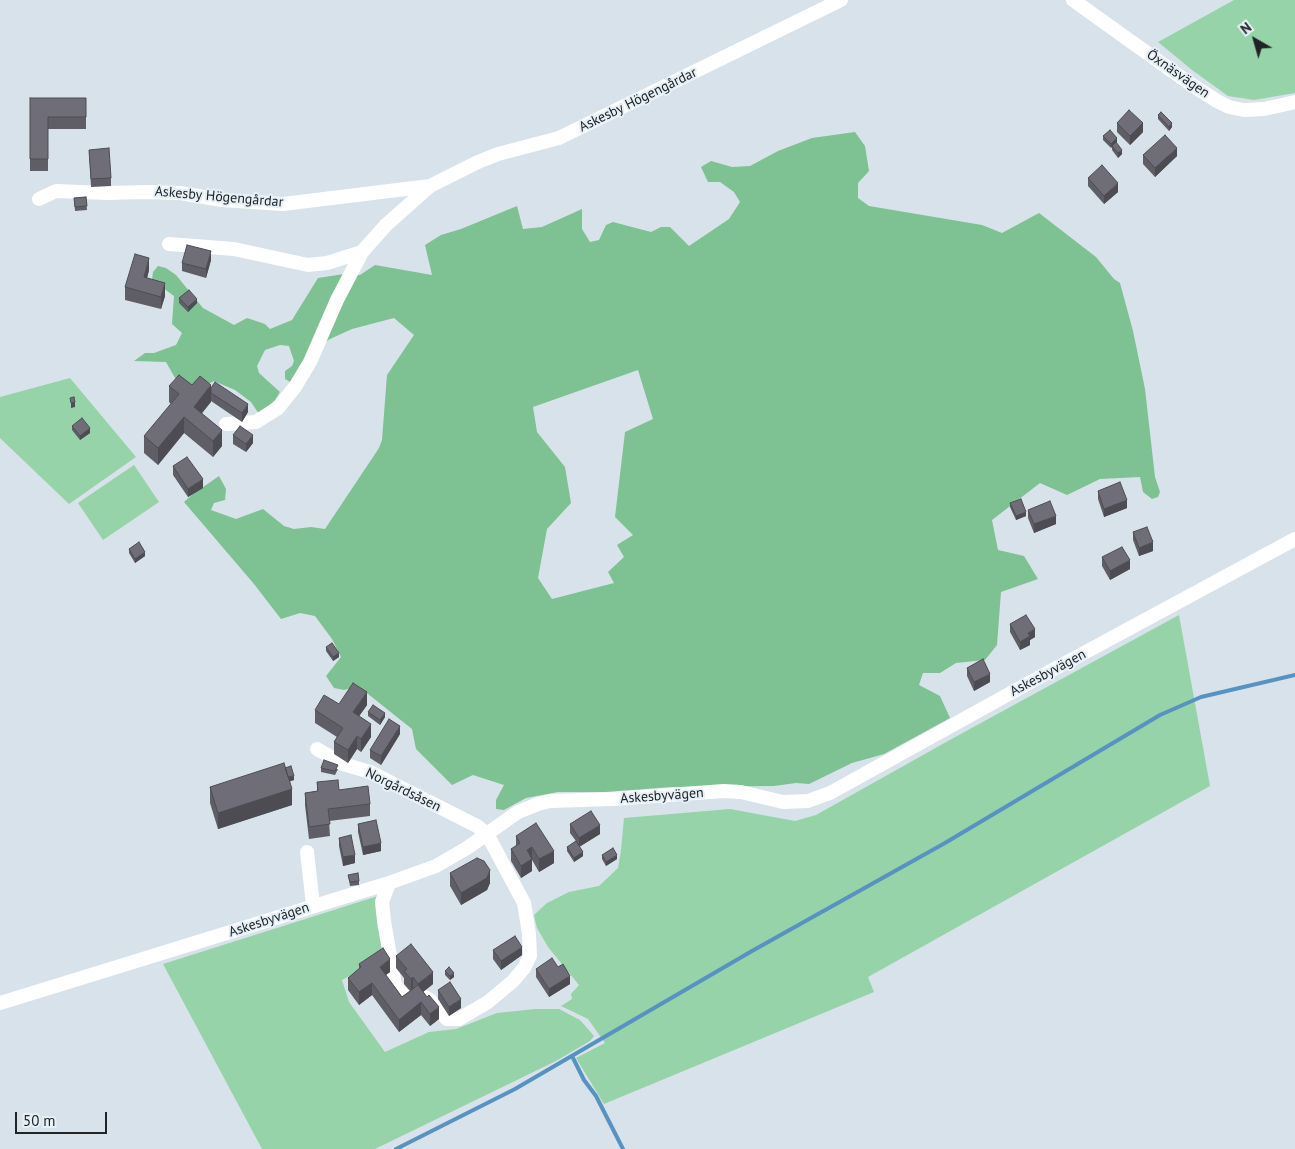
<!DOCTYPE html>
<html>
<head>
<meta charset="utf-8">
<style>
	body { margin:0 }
	#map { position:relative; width:1295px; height:1149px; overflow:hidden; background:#d8e2ea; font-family:"PT Sans",sans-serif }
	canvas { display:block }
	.north { position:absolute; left:1230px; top:15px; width:50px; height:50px; -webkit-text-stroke:4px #e5f0f7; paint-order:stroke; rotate:322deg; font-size:14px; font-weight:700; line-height:20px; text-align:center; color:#202427 }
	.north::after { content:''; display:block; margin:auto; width:18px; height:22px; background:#202427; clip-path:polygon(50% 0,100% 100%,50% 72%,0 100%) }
	.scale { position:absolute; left:15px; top:1112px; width:92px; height:22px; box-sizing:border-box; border:2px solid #202427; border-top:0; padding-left:6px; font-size:15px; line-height:18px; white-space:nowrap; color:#202427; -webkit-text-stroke:4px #e5f0f7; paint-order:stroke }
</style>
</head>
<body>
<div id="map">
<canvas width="1295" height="1149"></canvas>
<div class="north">N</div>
<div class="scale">50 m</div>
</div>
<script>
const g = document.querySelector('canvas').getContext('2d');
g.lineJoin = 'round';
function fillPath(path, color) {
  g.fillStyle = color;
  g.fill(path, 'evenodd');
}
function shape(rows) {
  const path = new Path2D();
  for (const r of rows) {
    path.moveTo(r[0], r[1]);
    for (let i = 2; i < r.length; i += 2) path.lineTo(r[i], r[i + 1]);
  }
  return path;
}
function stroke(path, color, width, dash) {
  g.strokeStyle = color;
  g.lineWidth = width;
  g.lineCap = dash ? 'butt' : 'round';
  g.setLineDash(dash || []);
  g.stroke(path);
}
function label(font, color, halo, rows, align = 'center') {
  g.font = font + ' "PT Sans",sans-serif';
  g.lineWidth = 4;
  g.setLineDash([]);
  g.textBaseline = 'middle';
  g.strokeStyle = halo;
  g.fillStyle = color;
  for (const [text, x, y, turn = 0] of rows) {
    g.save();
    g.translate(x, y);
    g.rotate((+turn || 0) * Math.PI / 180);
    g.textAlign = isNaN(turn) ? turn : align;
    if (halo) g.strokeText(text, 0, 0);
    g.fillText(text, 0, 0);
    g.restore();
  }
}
const green = shape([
	[1234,0,1295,0,1295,93,1254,100,1228,96,1192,70,1158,42],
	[70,378,136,457,69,504,0,438,0,397],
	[134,465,159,502,103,540,78,503],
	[1179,615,1210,786,868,977,874,992,604,1104,576,1058,605,1043,588,1019,561,1006,572,999,571,994,579,985,548,947,537,928,534,915,547,903,569,892,599,886,618,868,621,850,624,818,730,809,795,821,816,815,957,736],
	[378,896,387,955,342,980,349,1002,385,1052,429,1032,456,1029,497,1013,535,1009,559,1009,580,1020,594,1036,590,1041,556,1061,375,1149,262,1149,163,964]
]);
const forest = shape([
	[855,132,865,146,869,171,858,183,858,198,869,206,982,225,1002,233,1039,213,1096,257,1114,279,1120,283,1133,331,1145,389,1155,477,1160,492,1158,497,1152,499,1143,492,1140,477,1100,479,1067,495,1040,483,992,520,998,550,1024,556,1038,579,1001,592,997,645,985,660,956,663,940,673,923,673,919,685,940,696,950,718,884,754,852,763,809,784,796,783,774,786,672,787,605,792,558,792,526,798,504,810,496,809,496,800,504,785,473,775,452,785,416,749,412,729,358,686,344,690,334,688,326,676,341,657,332,639,315,616,300,613,281,619,254,584,184,502,193,494,219,476,226,489,225,500,214,503,211,510,236,519,263,509,284,526,294,529,311,527,325,529,379,448,382,440,387,375,414,335,394,318,352,329,330,339,315,349,292,383,285,379,285,371,292,366,294,361,289,346,280,345,265,350,257,366,259,373,280,392,275,400,259,414,251,402,235,390,214,381,197,390,185,388,175,378,166,362,134,361,145,353,154,353,176,345,182,333,172,324,174,296,152,280,153,272,158,266,166,268,176,275,203,308,234,325,247,318,265,324,270,329,292,320,318,278,344,274,360,275,375,265,432,275,425,245,441,235,461,229,517,206,523,229,542,227,582,209,582,229,590,242,599,240,606,225,613,222,651,232,661,227,670,227,689,246,729,219,740,202,734,192,720,182,708,182,701,167,711,161,732,167,750,166,778,151,812,138],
	[638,370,653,419,625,432,615,517,633,535,617,545,624,557,608,572,614,583,552,599,538,578,547,529,571,503,565,467,537,432,533,407]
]);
const stream = shape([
	[572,1056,584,1080,596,1096,623,1149],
	[396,1149,515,1089,752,951,945,843,1160,715,1201,697,1295,675]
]);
const street = shape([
	[1073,0,1189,83,1217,101,1229,107,1244,110,1264,109,1295,102],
	[39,199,56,191,107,193,146,192,180,193,222,200,283,204,430,186,478,162,498,154,559,138,841,0],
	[169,244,234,249,308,265,327,263,362,252],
	[226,424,256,422,278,408,295,387,310,362,337,300,362,252,386,225,430,186],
	[317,749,343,764,370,772,477,826,487,834,524,903,529,934,530,956,524,968,513,981,488,1002,459,1019,447,1019,430,1000,425,997,406,998,395,985,384,921,382,902,389,883],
	[307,852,313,905],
	[0,1003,389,883,436,866,467,848,518,812,538,804,550,801,613,799,724,791,741,792,783,802,808,801,830,793,1045,674,1295,539]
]);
const wall = shape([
	[30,98,86,98,86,129,48,129,48,171,30,171],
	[1158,115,1172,127,1169,131,1158,119],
	[1117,123,1143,132,1130,145,1117,132],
	[1103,136,1117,142,1116,143,1122,154,1118,158,1112,150,1112,147,1111,148,1103,140],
	[89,150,111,178,111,186,91,187],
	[1143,155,1177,156,1155,177,1143,164],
	[1088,178,1118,192,1104,204,1088,186],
	[86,197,87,210,75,211,74,198],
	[211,260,206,278,182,271,182,263],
	[149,270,147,278,165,296,161,309,125,300,125,287],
	[179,298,197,303,188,312,179,303],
	[192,385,211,388,248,412,242,422,211,401,202,413,222,446,213,457,184,433,158,465,144,453,144,436,171,404,169,402,169,386],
	[72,426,90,433,80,440,72,430],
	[233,435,253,443,246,452,233,444],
	[173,466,203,488,188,497,173,475],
	[1098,491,1127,508,1104,517,1098,499],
	[1010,503,1026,516,1016,520,1010,507],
	[1028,510,1056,524,1034,533,1028,518],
	[1133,532,1153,551,1139,556,1133,540],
	[129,549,145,556,135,563,129,553],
	[1102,557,1130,569,1110,580,1102,566],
	[1010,624,1035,637,1030,640,1030,645,1020,650,1010,632],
	[326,647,339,657,333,661,326,651],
	[967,668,990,682,974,691,967,676],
	[339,704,367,705,359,716,371,737,361,752,357,749,348,763,334,754,334,742,337,737,315,723,315,710],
	[368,712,385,717,380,725,368,716],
	[400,734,381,765,370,758,370,750],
	[285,768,294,780,289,781,292,805,218,829,210,803,210,787],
	[321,768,338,769,335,775,321,772],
	[317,782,339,790,370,804,370,816,329,821,330,836,309,839,305,805,305,793,317,791],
	[358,824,381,851,363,855,358,832],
	[570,824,600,834,579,847,583,856,574,862,567,851,567,847,576,841,570,833],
	[516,836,554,863,539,872,532,860,532,871,521,878,511,861,511,849,516,846],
	[339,838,355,863,343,866,339,846],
	[602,855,617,859,606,866,602,859],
	[450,873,490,883,487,890,461,905,450,886],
	[348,875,359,881,359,885,350,886],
	[493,950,522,955,501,970,493,959],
	[396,956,433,984,423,992,439,1019,430,1026,421,1015,399,1032,372,995,359,1005,348,990,348,978,359,969,359,964,390,972,386,975,402,997,410,991,404,984,404,978,396,968],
	[558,967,570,984,549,997,536,977,536,969],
	[445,971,454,977,450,980,445,975],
	[438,990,461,1008,449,1016,438,999]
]);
const shadedWall = shape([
	[1143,123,1143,132,1130,145,1130,136],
	[1172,123,1172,127,1169,131,1169,127],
	[1117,138,1117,142,1112,147,1112,146,1111,148,1111,144],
	[1177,148,1177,156,1155,177,1155,168],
	[1122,150,1122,154,1118,158,1118,153],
	[1118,183,1118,192,1104,204,1104,196],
	[211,251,211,260,206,278,206,269],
	[149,258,149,270,144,290,144,277],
	[165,283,165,296,161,309,161,297],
	[197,299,197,303,188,312,188,307],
	[211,385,211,402,194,423,194,407],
	[75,402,75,407,71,408,71,403],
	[248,404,248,412,242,422,242,413],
	[184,417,184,433,158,465,158,448],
	[90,428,90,433,80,440,80,436],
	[222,430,222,446,213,457,213,441],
	[253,435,253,443,246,452,246,444],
	[203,479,203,488,188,497,188,489],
	[1127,500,1127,508,1104,517,1104,509],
	[1026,512,1026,516,1016,520,1016,516],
	[1056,516,1056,524,1034,533,1034,524],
	[1153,542,1153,551,1139,556,1139,548],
	[145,552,145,556,135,563,135,559],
	[1130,560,1130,569,1110,580,1110,571],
	[1035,629,1035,637,1030,640,1030,645,1020,650,1020,642,1028,633],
	[339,653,339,657,333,661,333,657],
	[990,674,990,682,974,691,974,682],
	[367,692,367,705,353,725,353,712],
	[385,713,385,717,380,725,380,720],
	[371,724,371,737,361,752,361,739],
	[400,726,400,734,381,765,381,756],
	[357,736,357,749,348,763,348,750],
	[294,776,294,780,288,782,288,777],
	[292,789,292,805,218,829,218,813],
	[600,825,600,834,579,847,579,838],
	[381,843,381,851,363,855,363,847],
	[532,847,532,871,521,878,521,866,527,850],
	[554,851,554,863,539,872,539,859],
	[583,852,583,856,574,862,574,858],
	[355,855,355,863,343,866,343,857],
	[617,855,617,859,606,866,606,862],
	[490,870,490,883,487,890,461,905,461,893],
	[522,947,522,955,501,970,501,961],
	[390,959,390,972,380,979,380,967],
	[433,972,433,984,418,996,418,984],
	[454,973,454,977,450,980,450,976],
	[570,976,570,984,549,997,549,989],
	[413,977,413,989,411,992,411,979],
	[372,983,372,995,359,1005,359,992],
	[461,999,461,1008,449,1016,449,1007],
	[421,1002,421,1015,399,1032,399,1020],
	[439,1007,439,1019,430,1026,430,1014]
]);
const building = shape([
	[30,98,86,98,86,117,48,117,48,159,30,159,30,98],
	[1129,110,1143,123,1130,136,1117,123,1129,110],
	[1161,112,1172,123,1169,127,1158,115,1161,112],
	[1110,130,1117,138,1111,144,1103,136,1110,130],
	[1165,135,1177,148,1155,168,1143,155,1165,135],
	[1116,142,1122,150,1118,153,1112,146,1116,142],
	[109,148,111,178,91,179,89,150,109,148],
	[1102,165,1118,183,1104,196,1088,178,1102,165],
	[86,197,87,206,75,207,74,198,86,197],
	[187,245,211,251,206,269,182,263,187,245],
	[135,254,149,258,144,277,165,283,161,297,125,287,135,254],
	[189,290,197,299,188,307,179,298,189,290],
	[179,375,192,385,200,376,211,385,194,407,222,430,213,441,184,417,158,448,144,436,179,394,169,386,179,375],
	[215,382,248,404,242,413,211,393,211,388,215,382],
	[74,397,75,402,71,403,70,398,74,397],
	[82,418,90,428,80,436,72,426,82,418],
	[240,426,253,435,246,444,233,435,240,426],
	[187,457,203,479,188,489,173,466,187,457],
	[1120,482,1127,500,1104,509,1098,491,1120,482],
	[1021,499,1026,512,1016,516,1010,503,1021,499],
	[1050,501,1056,516,1034,524,1028,510,1050,501],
	[1147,527,1153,542,1139,548,1133,532,1147,527],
	[139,542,145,552,135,559,129,549,139,542],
	[1122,547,1130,560,1110,571,1102,557,1122,547],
	[1026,615,1035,629,1028,633,1030,636,1020,642,1010,624,1026,615],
	[332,643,339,653,333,657,326,647,332,643],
	[983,659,990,674,974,682,967,668,983,659],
	[353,683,367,692,353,712,371,724,361,739,357,736,348,750,334,742,343,728,315,710,324,695,339,704,353,683],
	[373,705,385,713,380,720,368,712,373,705],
	[389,719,400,726,381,756,370,750,389,719],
	[324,760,338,765,335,771,321,768,324,760],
	[284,763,292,789,218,813,210,787,284,763],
	[291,766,294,776,288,777,285,768,291,766],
	[338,780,339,790,368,786,370,804,328,809,330,824,309,827,305,793,318,791,317,782,338,780],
	[591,811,600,825,579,838,570,824,591,811],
	[376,820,381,843,363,847,358,824,376,820],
	[536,823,554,851,539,859,532,847,527,850,532,859,521,866,511,849,520,843,516,836,536,823],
	[351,835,355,855,343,857,339,838,351,835],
	[576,841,583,852,574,858,567,847,576,841],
	[613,848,617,855,606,862,602,855,613,848],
	[477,858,484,861,490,870,487,878,461,893,450,873,477,858],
	[358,873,359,881,350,882,348,875,358,873],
	[515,936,522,947,501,961,493,950,515,936],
	[411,944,433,972,418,984,413,977,411,979,404,971,407,969,396,956,411,944],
	[383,948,390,959,380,967,402,997,418,985,427,997,429,995,439,1007,430,1014,421,1002,399,1020,372,983,359,992,348,978,361,967,359,964,383,948],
	[552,958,558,967,563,964,570,976,549,989,536,969,552,958],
	[449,967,454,973,450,976,445,971,449,967],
	[450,982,461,999,449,1007,438,990,450,982]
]);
const streetNames = [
	["Öxnäsvägen",1178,74,35],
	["Askesby Högengårdar",638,100,-26],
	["Askesby Högengårdar",219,197,5],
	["Askesbyvägen",1048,673,-28],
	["Norgårdsåsen",403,790,26],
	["Askesbyvägen",662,796,-4],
	["Askesbyvägen",269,920,-18]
];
fillPath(green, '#97d3a8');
fillPath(forest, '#7ec192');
stroke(stream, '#5892c3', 4);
stroke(street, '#fff', 14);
fillPath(wall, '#5f5e66');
fillPath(shadedWall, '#4e4c53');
fillPath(building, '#6f6d77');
stroke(building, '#4e4c53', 1);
label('14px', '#202427', '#e5f0f7', streetNames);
</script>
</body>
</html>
